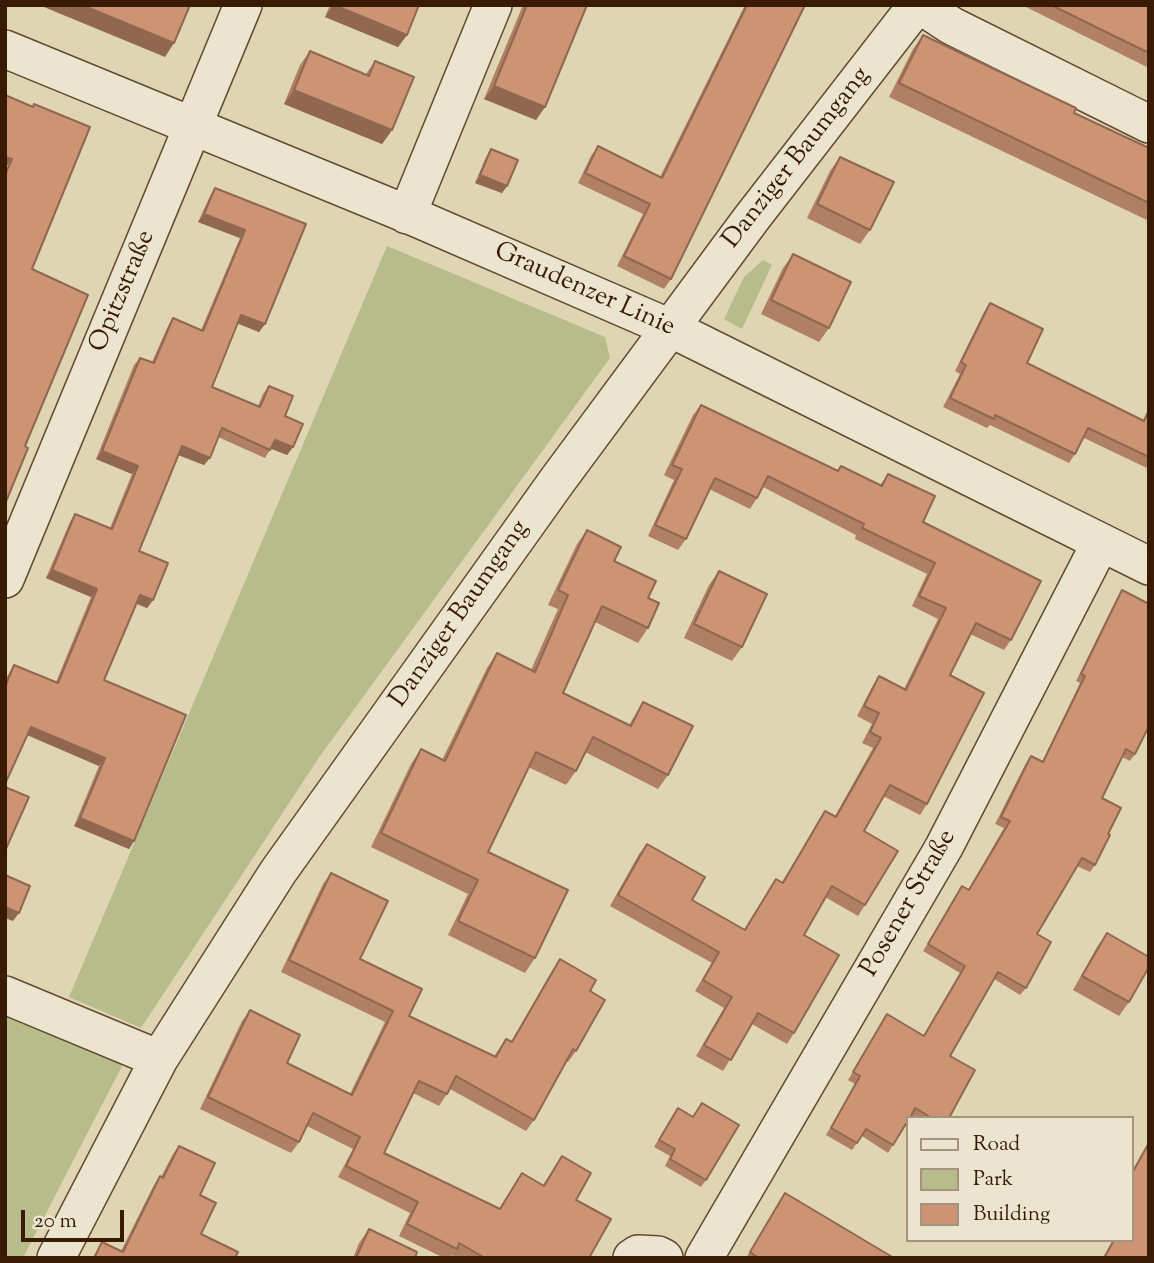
<!DOCTYPE html>
<html>
<head>
<meta charset="utf-8">
<style>
	body { margin:0 }
	#map { position:relative; width:1154px; height:1263px; overflow:hidden; background:#e0d5b3; font-family:"Sorts Mill Goudy",serif }
	canvas { display:block }
	.frame { position:absolute; inset:0; border:7px solid #391a04; pointer-events:none }
	.legend { position:absolute; left:906px; top:1116px; width:228px; height:126px; box-sizing:border-box; background:#ebe4ce; border:2px solid #a4937d; margin:0; padding:9px 12px; list-style:none; font-size:21px; color:#391a04 }
	.legend li { display:flex; align-items:center; gap:14px; height:35px }
	.legend b { width:35px; border:2px solid #a4937d }
	.scale { position:absolute; left:21px; top:1210px; width:103px; height:32px; box-sizing:border-box; border:4px solid #391a04; border-top:0; padding-left:9px; font-size:21px; line-height:24px; white-space:nowrap; color:#391a04; -webkit-text-stroke:5px #ebe4ce; paint-order:stroke }
</style>
</head>
<body>
<div id="map">
<canvas width="1154" height="1263"></canvas>
<div class="frame"></div>
<ul class="legend">
<li><b style="height:9px;background:#ebe4ce"></b>Road</li>
<li><b style="height:19px;background:#b6bc8a"></b>Park</li>
<li><b style="height:19px;background:#cd9474"></b>Building</li>
</ul>
<div class="scale">20 m</div>
</div>
<script>
const g = document.querySelector('canvas').getContext('2d');
g.lineJoin = 'round';
function fillPath(path, color) {
  g.fillStyle = color;
  g.fill(path, 'evenodd');
}
function shape(rows) {
  const path = new Path2D();
  for (const r of rows) {
    path.moveTo(r[0], r[1]);
    for (let i = 2; i < r.length; i += 2) path.lineTo(r[i], r[i + 1]);
  }
  return path;
}
function stroke(path, color, width, dash) {
  g.strokeStyle = color;
  g.lineWidth = width;
  g.lineCap = dash ? 'butt' : 'round';
  g.setLineDash(dash || []);
  g.stroke(path);
}
function label(font, color, halo, rows, align = 'center') {
  g.font = font + ' "Sorts Mill Goudy",serif';
  g.lineWidth = 6;
  g.setLineDash([]);
  g.textBaseline = 'middle';
  g.strokeStyle = halo;
  g.fillStyle = color;
  for (const [text, x, y, turn = 0] of rows) {
    g.save();
    g.translate(x, y);
    g.rotate((+turn || 0) * Math.PI / 180);
    g.textAlign = isNaN(turn) ? turn : align;
    if (halo) g.strokeText(text, 0, 0);
    g.fillText(text, 0, 0);
    g.restore();
  }
}
const green = shape([
	[387,246,605,337,610,358,320,756,141,1028,69,997],
	[763,260,772,265,742,329,724,319,744,277],
	[5,1010,123,1064,23,1258,5,1258]
]);
const minor = shape([
	[920,5,952,26,1149,124],
	[5,49,414,217,670,328,1149,566],
	[407,215,493,5],
	[5,579,243,5],
	[5,995,159,1059],
	[56,1258,159,1059,278,872,557,481,751,219,917,5],
	[632,1258,638,1254,658,1255,664,1258],
	[704,1258,944,847,1101,542]
]);
const wall = shape([
	[330,5,419,5,407,35,398,47,325,17],
	[523,5,587,5,545,107,536,120,484,99],
	[745,5,805,5,671,279,664,289,617,266,643,214,578,183,591,156,598,146,660,177],
	[1022,5,1149,5,1149,68],
	[923,35,1074,113,1149,148,1149,221,889,97,913,49],
	[310,51,366,74,375,61,392,130,382,144,284,104,300,65],
	[491,149,507,186,502,193,475,183,486,157],
	[840,157,870,230,860,244,807,218,830,171],
	[215,188,306,224,265,324,259,332,238,323,212,387,258,406,263,394,269,386,285,416,293,447,287,455,271,448,265,458,218,437,204,465,178,455,139,551,153,600,147,608,137,604,104,680,134,841,129,849,74,826,99,766,27,735,5,784,5,681,9,673,14,665,56,682,91,597,46,578,70,522,75,514,110,528,132,474,96,459,134,365,140,358,152,362,168,326,173,318,201,330,240,238,198,222,210,196],
	[793,254,829,328,819,342,761,314,783,268],
	[990,303,1027,363,1143,420,1149,407,1149,469,1084,438,1075,454,1069,463,990,425,987,428,943,407,960,374,955,371,984,312],
	[701,405,837,470,841,466,880,485,888,474,1011,640,1004,650,970,634,950,675,927,804,920,815,883,796,864,831,865,905,858,916,825,897,804,935,794,1033,787,1044,752,1024,723,1071,696,1056,724,1008,695,991,712,963,610,906,639,854,647,844,692,900,744,930,776,879,782,882,825,811,835,816,873,748,862,743,872,724,857,716,872,687,879,676,904,689,938,619,912,606,927,574,855,539,856,535,763,487,757,498,750,509,709,489,686,539,678,550,648,536,674,480,664,475,693,415],
	[587,530,648,598,648,628,638,643,595,622,563,693,629,725,643,702,668,775,658,789,585,752,576,771,566,785,528,767,488,852,535,958,525,973,448,935,468,894,371,847,411,764,421,749,442,760,487,668,497,653,531,670,558,609,548,605,577,544],
	[719,571,742,647,732,661,684,638,709,585],
	[1122,590,1135,754,1130,761,1122,757,1102,798,1108,834,1095,865,1090,872,1077,866,1037,934,1026,988,1020,995,994,979,950,1056,949,1118,914,1118,911,1116,888,1153,862,1136,852,1150,826,1135,855,1084,848,1080,887,1014,924,1036,960,973,923,951,962,886,968,890,1004,828,995,824,1026,763,1031,756,1042,762,1080,683,1076,681,1117,598],
	[331,873,360,959,409,1016,494,1056,506,1039,511,1042,552,971,560,959,590,991,576,1051,568,1062,566,1061,534,1120,526,1131,450,1089,439,1106,413,1093,384,1153,499,1209,522,1173,543,1185,562,1156,576,1200,589,1258,456,1258,452,1255,450,1258,444,1258,399,1236,410,1213,338,1177,353,1149,307,1126,299,1142,291,1153,200,1109,242,1021,250,1010,287,1063,350,1094,385,1022,281,972,323,884],
	[1107,933,1129,1002,1119,1016,1073,990,1097,947],
	[678,1108,706,1180,701,1187,665,1166,670,1156,654,1147],
	[1149,1141,1149,1258,1103,1258,1113,1240,1131,1240,1131,1173],
	[179,1146,200,1195,201,1234,235,1258,93,1258,102,1242,121,1251,154,1185,160,1176,161,1177,173,1154],
	[785,1193,894,1258,746,1258],
	[369,1229,415,1258,353,1258,359,1243]
]);
const shadedWall = shape([
	[39,5,82,5,174,43,165,57],
	[333,5,407,35,398,47,325,17],
	[494,86,545,107,536,120,484,99],
	[294,90,392,130,382,144,284,104],
	[5,157,12,159,5,169],
	[480,175,507,186,502,193,475,183],
	[204,214,245,230,240,238,198,222],
	[241,315,265,324,259,332,236,323],
	[275,440,293,447,287,455,269,448],
	[182,446,210,458,204,465,176,454],
	[102,451,138,466,132,474,96,459],
	[52,570,97,589,91,597,46,578],
	[140,595,153,600,147,608,135,603],
	[31,727,105,758,99,766,25,734],
	[80,818,134,841,129,849,74,826],
	[5,907,19,913,13,921,5,918]
]);
const building = shape([
	[82,5,190,5,174,43,82,5],
	[334,5,419,5,407,35,334,5],
	[527,5,587,5,545,107,494,86,527,5],
	[747,5,805,5,671,279,624,256,650,204,585,173,598,146,662,178,747,5],
	[1051,5,1149,5,1149,53,1051,5],
	[923,35,1076,108,1074,113,1149,148,1149,203,899,83,923,35],
	[310,51,369,76,375,61,414,77,392,130,294,90,310,51],
	[5,95,33,107,34,104,90,127,32,269,88,295,25,446,28,448,5,504,5,175,12,159,5,157,5,95],
	[491,149,518,160,507,186,480,175,491,149],
	[840,157,894,182,870,230,817,204,840,157],
	[215,188,306,224,265,324,241,315,212,387,260,407,269,386,293,396,285,416,303,424,293,447,275,440,270,450,222,428,210,458,182,446,139,551,168,563,153,600,140,595,104,680,186,715,134,841,80,818,105,758,31,727,5,784,5,687,14,665,58,683,97,589,52,570,75,514,112,529,138,466,102,451,140,358,154,363,173,318,203,331,245,230,204,214,215,188],
	[793,254,851,282,829,328,771,300,793,254],
	[990,303,1043,329,1027,363,1144,421,1149,411,1149,457,1088,428,1075,454,995,415,994,419,950,398,966,365,961,362,990,303],
	[701,405,838,471,841,466,882,486,888,474,935,496,923,522,1041,581,1011,640,976,623,950,675,984,693,927,804,890,785,864,831,898,851,865,905,832,886,804,935,839,955,794,1033,758,1013,731,1060,704,1045,732,997,703,980,719,952,618,895,647,844,705,877,692,900,745,930,776,879,783,883,825,811,836,817,881,738,870,732,879,713,864,706,879,676,906,690,946,608,919,596,935,563,862,528,864,524,768,476,757,498,715,478,686,539,655,525,682,469,672,465,701,405],
	[587,530,621,547,614,561,656,581,648,598,659,603,648,628,602,606,563,693,631,726,643,702,693,726,668,775,593,737,576,771,536,752,488,852,568,890,535,958,458,921,478,880,381,833,421,749,445,761,497,653,535,672,568,595,558,590,587,530],
	[719,571,767,594,742,647,694,624,719,571],
	[1122,590,1149,604,1149,726,1135,754,1126,749,1102,798,1121,808,1108,834,1110,835,1095,865,1082,858,1037,934,1051,942,1026,988,998,972,950,1056,975,1070,949,1118,932,1118,915,1108,910,1118,907,1118,907,1122,893,1145,866,1129,857,1143,831,1128,860,1076,853,1072,887,1014,924,1036,965,966,928,944,962,886,969,890,1010,821,1001,817,1031,756,1043,762,1085,676,1081,674,1122,590],
	[5,787,29,797,5,851,5,787],
	[331,873,388,901,360,959,422,989,409,1016,496,1057,506,1039,512,1042,560,959,596,980,590,991,605,1000,576,1051,573,1049,534,1120,456,1076,447,1094,419,1081,384,1153,500,1209,522,1173,544,1186,562,1156,591,1173,576,1200,611,1219,589,1258,485,1258,459,1243,457,1249,407,1224,418,1202,346,1166,360,1137,313,1113,299,1142,208,1097,250,1010,300,1035,287,1063,352,1095,393,1011,289,960,331,873],
	[5,875,30,886,19,913,5,907,5,875],
	[1107,933,1149,957,1149,967,1129,1002,1082,976,1107,933],
	[702,1103,739,1125,706,1180,670,1159,675,1149,659,1140,678,1108,693,1117,702,1103],
	[1149,1143,1149,1258,1104,1258,1114,1240,1131,1240,1131,1175,1149,1143],
	[179,1146,215,1163,200,1195,216,1203,201,1234,238,1252,235,1258,94,1258,102,1242,123,1252,160,1176,163,1178,179,1146],
	[785,1193,894,1258,759,1258,750,1252,785,1193],
	[369,1229,417,1252,415,1258,356,1258,369,1229]
]);
const streetNames = [
	["Danziger Baumgang",798,159,-52],
	["Graudenzer Linie",584,291,24],
	["Opitzstraße",124,292,-67],
	["Danziger Baumgang",461,615,-55],
	["Posener Straße",910,904,-60]
];
fillPath(green, '#b6bc8a');
stroke(minor, '#634930', 40);
stroke(minor, '#ebe4ce', 37);
fillPath(wall, '#b07f64');
fillPath(shadedWall, '#906851');
fillPath(building, '#cd9474');
stroke(building, '#906851', 2);
label('26px', '#391a04', '#ebe4ce', streetNames);
</script>
</body>
</html>
